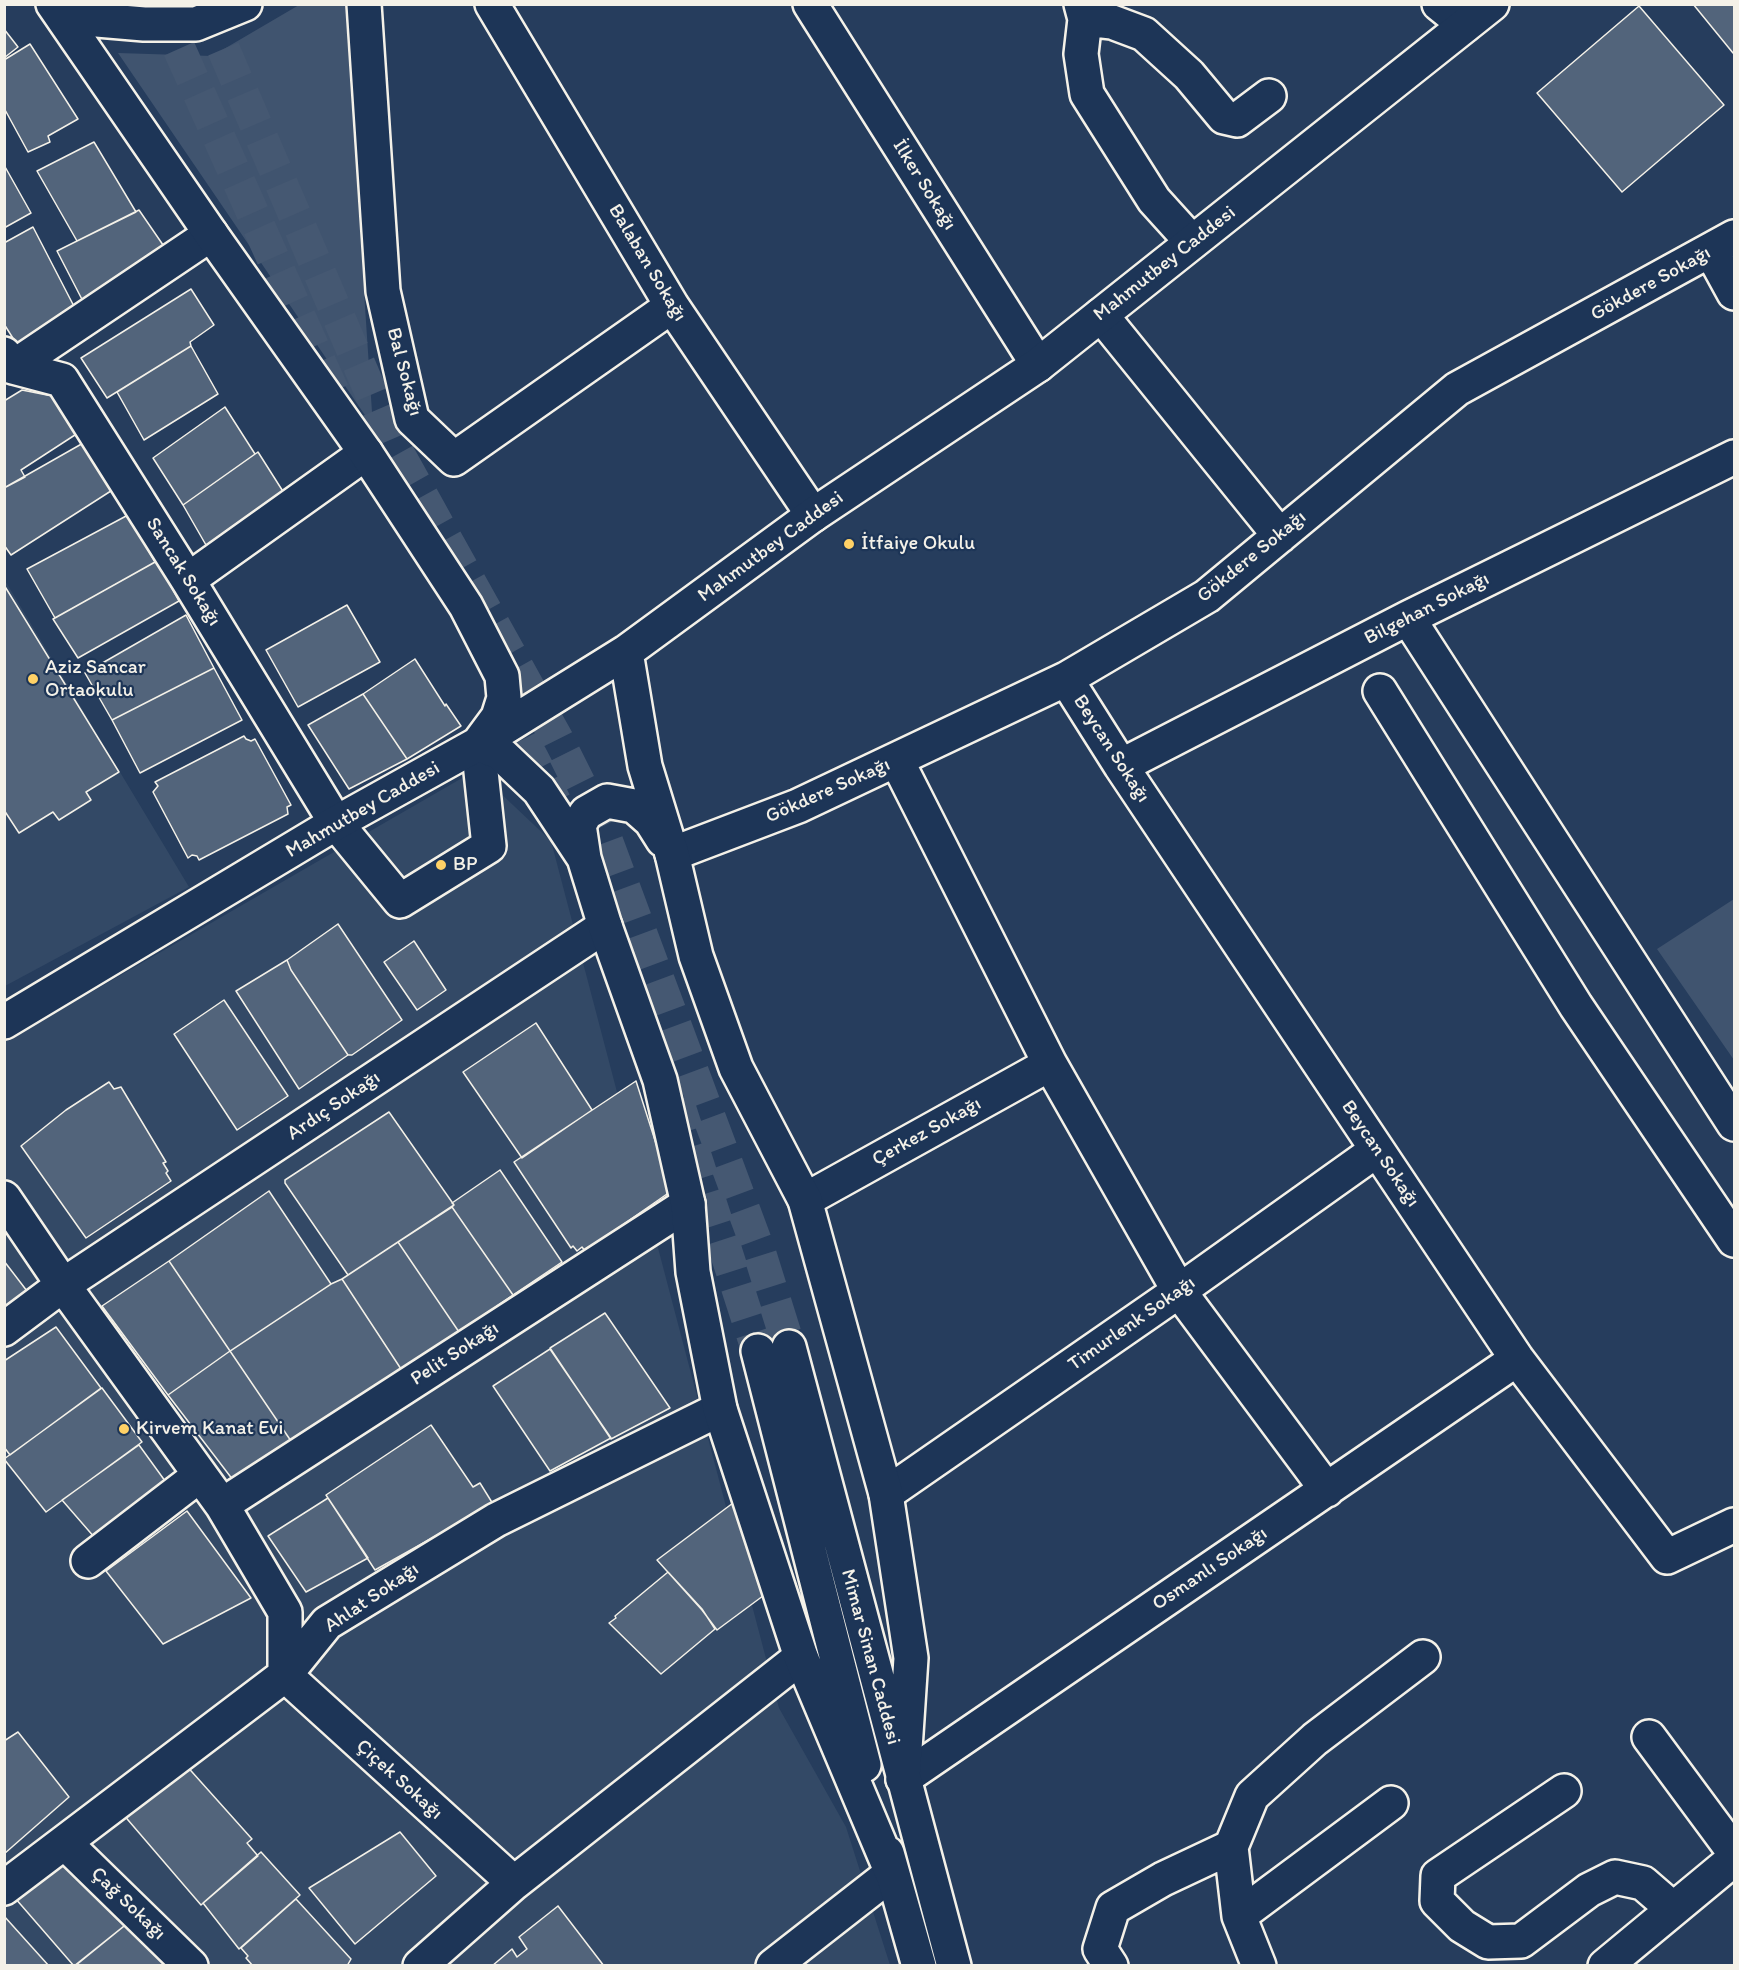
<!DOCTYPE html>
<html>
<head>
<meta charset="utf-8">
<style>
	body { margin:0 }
	#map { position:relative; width:1739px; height:1970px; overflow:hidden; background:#263d5d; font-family:Itim,sans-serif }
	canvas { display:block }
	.frame { position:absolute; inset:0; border:6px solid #f4f1e8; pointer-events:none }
</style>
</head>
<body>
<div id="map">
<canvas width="1739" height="1970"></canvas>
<div class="frame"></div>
</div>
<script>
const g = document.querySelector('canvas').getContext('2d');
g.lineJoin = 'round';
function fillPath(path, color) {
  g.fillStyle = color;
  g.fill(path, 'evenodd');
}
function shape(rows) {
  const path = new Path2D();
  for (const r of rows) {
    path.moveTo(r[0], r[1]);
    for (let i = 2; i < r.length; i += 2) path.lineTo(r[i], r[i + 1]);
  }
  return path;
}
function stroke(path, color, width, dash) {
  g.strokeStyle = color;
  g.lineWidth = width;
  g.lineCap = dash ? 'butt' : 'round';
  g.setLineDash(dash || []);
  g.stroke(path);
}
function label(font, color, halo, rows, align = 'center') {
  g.font = font + ' Itim,sans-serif';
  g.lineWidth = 4.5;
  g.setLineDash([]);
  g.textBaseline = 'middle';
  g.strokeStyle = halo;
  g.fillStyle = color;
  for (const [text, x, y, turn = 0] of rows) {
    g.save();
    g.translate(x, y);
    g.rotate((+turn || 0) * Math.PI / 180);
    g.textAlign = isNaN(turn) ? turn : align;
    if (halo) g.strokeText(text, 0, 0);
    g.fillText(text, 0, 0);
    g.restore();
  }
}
const built = shape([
	[4,579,189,887,5,986,4,986],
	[476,770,551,841,779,1708,846,1827,890,1965,5,1965,5,1042]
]);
const green = shape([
	[299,5,345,5,373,427,118,53,212,56],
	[1734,899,1734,1060,1657,949]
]);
const building = shape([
	[1693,4,1734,4,1734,52,1733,53,1693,4],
	[1639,6,1724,105,1622,192,1537,93,1639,6],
	[4,29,18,47,4,58,4,29],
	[30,44,78,119,48,136,50,142,28,152,4,108,4,60,30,44],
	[94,142,136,212,77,241,37,171,94,142],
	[4,165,31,213,4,228,4,165],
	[139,210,172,258,88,311,57,251,139,210],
	[33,227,79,316,21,351,4,324,4,243,33,227],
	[191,289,214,325,190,342,191,346,107,398,81,358,191,289],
	[191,346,218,394,144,440,117,392,191,346],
	[22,390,57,397,78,433,21,470,25,477,4,488,4,401,22,390],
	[225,407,255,454,183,505,153,458,225,407],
	[85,442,114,489,11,555,4,545,4,488,85,442],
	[258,452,291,504,214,559,183,505,258,452],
	[128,515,155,562,55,618,27,569,128,515],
	[157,561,179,601,78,658,53,619,157,561],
	[4,585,119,772,86,792,91,800,59,820,53,812,19,833,4,810,4,585],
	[347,605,380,662,298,707,266,650,347,605],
	[186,615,214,668,112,720,85,673,186,615],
	[415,659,445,706,446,704,461,726,407,759,363,694,415,659],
	[214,668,242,720,140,773,112,720,214,668],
	[363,694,407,759,349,789,308,725,363,694],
	[244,736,246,739,251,741,255,739,291,805,287,807,288,814,199,860,197,856,192,855,188,858,153,792,158,786,155,782,244,736],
	[338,924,402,1020,352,1055,348,1055,291,970,287,960,338,924],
	[414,941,446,990,417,1010,384,962,414,941],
	[287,960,291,970,348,1055,299,1089,236,991,287,960],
	[224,1000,288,1096,237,1130,174,1034,224,1000],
	[536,1023,592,1110,522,1158,463,1072,536,1023],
	[636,1081,668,1181,667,1194,585,1251,582,1247,577,1251,573,1246,571,1248,514,1162,636,1081],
	[109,1082,114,1089,121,1087,166,1162,163,1163,168,1171,166,1173,171,1181,86,1238,21,1146,66,1110,109,1082],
	[389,1112,454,1205,348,1275,285,1183,285,1180,389,1112],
	[500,1170,562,1262,513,1295,452,1207,454,1205,452,1203,500,1170],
	[269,1191,331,1284,230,1351,169,1261,269,1191],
	[452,1207,513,1295,459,1332,398,1242,452,1207],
	[398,1242,459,1332,401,1369,342,1279,398,1242],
	[4,1261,27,1291,4,1307,4,1261],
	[169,1261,230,1351,168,1395,102,1306,169,1261],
	[342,1279,401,1369,291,1441,230,1351,331,1284,342,1279],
	[605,1313,670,1408,611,1439,550,1348,605,1313],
	[56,1327,101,1388,10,1455,4,1447,4,1361,56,1327],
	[550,1349,611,1438,550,1471,493,1386,550,1349],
	[230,1351,291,1441,233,1480,168,1395,230,1351],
	[102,1388,142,1442,46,1512,4,1459,102,1388],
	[431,1425,473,1487,480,1483,493,1504,375,1570,326,1495,431,1425],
	[139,1445,168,1485,95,1538,62,1500,139,1445],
	[741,1497,771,1590,717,1630,702,1610,657,1560,741,1497],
	[328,1498,368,1558,306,1592,268,1536,328,1498],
	[187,1511,251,1598,163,1644,106,1571,187,1511],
	[668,1572,702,1609,715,1629,661,1674,609,1623,616,1618,615,1616,668,1572],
	[18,1732,69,1797,4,1854,4,1741,18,1732],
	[184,1763,252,1839,247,1843,258,1856,201,1905,122,1813,184,1763],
	[400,1832,436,1876,355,1944,309,1888,400,1832],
	[79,1847,139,1914,74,1966,15,1898,79,1847],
	[261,1852,300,1895,239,1949,203,1903,261,1852],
	[296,1899,351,1959,347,1966,253,1966,246,1958,248,1956,241,1948,296,1899],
	[558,1906,604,1966,492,1966,512,1949,517,1957,527,1949,519,1937,558,1906],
	[139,1914,185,1966,75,1966,139,1914],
	[4,1916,49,1966,4,1966,4,1916]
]);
const majorTunnel = shape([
	[159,4,334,394],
	[204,4,394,446,557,739,602,829,759,1251,789,1347],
	[500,696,555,802],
	[677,1100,758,1351]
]);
const minor = shape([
	[364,4,383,291,412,419,454,459,672,306],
	[492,4,672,306,813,515],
	[810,4,1038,365],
	[1081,4,1085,19,1081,54,1087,94,1154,200,1192,242],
	[1439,4,1465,25],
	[1085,19,1112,22,1144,34,1189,75,1224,117,1237,120,1269,96],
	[1711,251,1734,293],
	[1101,315,1280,536],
	[4,354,13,367,62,380,188,580,336,823,400,901,489,846,478,744],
	[13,367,211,234],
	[188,580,366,453],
	[1408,618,1734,1124],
	[1066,679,1121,766,1517,1359,1667,1557,1734,1525],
	[1380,691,1576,1006,1734,1240],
	[897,761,1050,1064,1179,1291,1327,1490],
	[1121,766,1408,618,1734,457],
	[672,854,798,806,1066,679,1207,596,1457,389,1734,237],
	[4,1198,63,1285,222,1505,285,1612,285,1675,514,1883],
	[805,1200,1050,1064],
	[4,1329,63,1285,605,926],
	[886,1494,1179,1291,1377,1150],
	[222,1505,688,1204],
	[88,1561,200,1475],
	[1649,1737,1734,1852],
	[903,1779,1517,1359],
	[1564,1791,1438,1876,1437,1901,1462,1926,1488,1942,1521,1941,1589,1890,1615,1877,1643,1883,1673,1909],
	[65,1843,191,1966],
	[4,1888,285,1675,327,1623,496,1520,720,1409],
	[1239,1916,1391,1803],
	[420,1966,514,1883,801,1657],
	[773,1966,892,1873],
	[1111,1966,1100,1949,1113,1908,1163,1879,1231,1847],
	[1259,1966,1239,1916,1231,1847,1252,1796,1315,1739,1423,1657],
	[1605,1966,1734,1859]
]);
const major = shape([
	[53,4,211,234,366,453,466,606,502,676,504,698,498,717,481,740],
	[62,17,144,24,196,24,245,4],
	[626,652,645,766,672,854,696,956,736,1068,805,1200,886,1494,911,1658,903,1779],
	[478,744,500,753,539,790,584,858,605,926,660,1080,688,1204,693,1272,720,1409,801,1657,892,1873],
	[584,858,579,825,586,813,607,801,634,806,651,821,663,840],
	[4,1022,336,823,478,744,626,652,813,515,1038,365,1492,4],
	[789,1347,954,1966],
	[758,1351,864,1765],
	[887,1853,919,1966]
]);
const markers = [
	[849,544,6,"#ffd166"],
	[33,679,6,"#ffd166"],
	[441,865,6,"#ffd166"],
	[124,1429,6,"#ffd166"]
];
const streetNames = [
	["İlker Sokağı",924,185,58],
	["Balaban Sokağı",647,263,59],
	["Mahmutbey Caddesi",1165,264,-38],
	["Gökdere Sokağı",1651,284,-29],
	["Bal Sokağı",404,372,75],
	["Mahmutbey Caddesi",771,547,-36],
	["Gökdere Sokağı",1252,557,-39],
	["Sancak Sokağı",183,572,58],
	["Bilgehan Sokağı",1427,609,-27],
	["Beycan Sokağı",1111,749,57],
	["Gökdere Sokağı",828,791,-24],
	["Mahmutbey Caddesi",363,810,-30],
	["Ardıç Sokağı",334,1106,-34],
	["Çerkez Sokağı",927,1132,-29],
	["Beycan Sokağı",1380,1154,56],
	["Timurlenk Sokağı",1132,1324,-35],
	["Pelit Sokağı",455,1354,-33],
	["Osmanlı Sokağı",1210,1569,-34],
	["Ahlat Sokağı",372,1598,-34],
	["Mimar Sinan Caddesi",870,1657,75],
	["Çiçek Sokağı",399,1780,42],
	["Çağ Sokağı",128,1904,44]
];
const poiNames = [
	["İtfaiye Okulu",861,544],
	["Aziz Sancar",45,668],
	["Ortaokulu",45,691],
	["BP",453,865],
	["Kirvem Kanat Evi",136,1429]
];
fillPath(built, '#334966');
fillPath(green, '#40546f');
fillPath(building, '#52647b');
stroke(building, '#f4f1e8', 1.5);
stroke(majorTunnel, '#455872', 33, [33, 16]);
stroke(minor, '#f4f1e8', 38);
stroke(major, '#f4f1e8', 38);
stroke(minor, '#1d3557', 33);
stroke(major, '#1d3557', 33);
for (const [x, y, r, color] of markers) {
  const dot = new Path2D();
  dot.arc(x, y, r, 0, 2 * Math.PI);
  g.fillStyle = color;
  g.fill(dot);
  stroke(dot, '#1d3557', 2);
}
label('20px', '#f4f1e8', '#1d3557', streetNames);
label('20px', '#f4f1e8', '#1d3557', poiNames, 'left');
</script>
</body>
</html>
